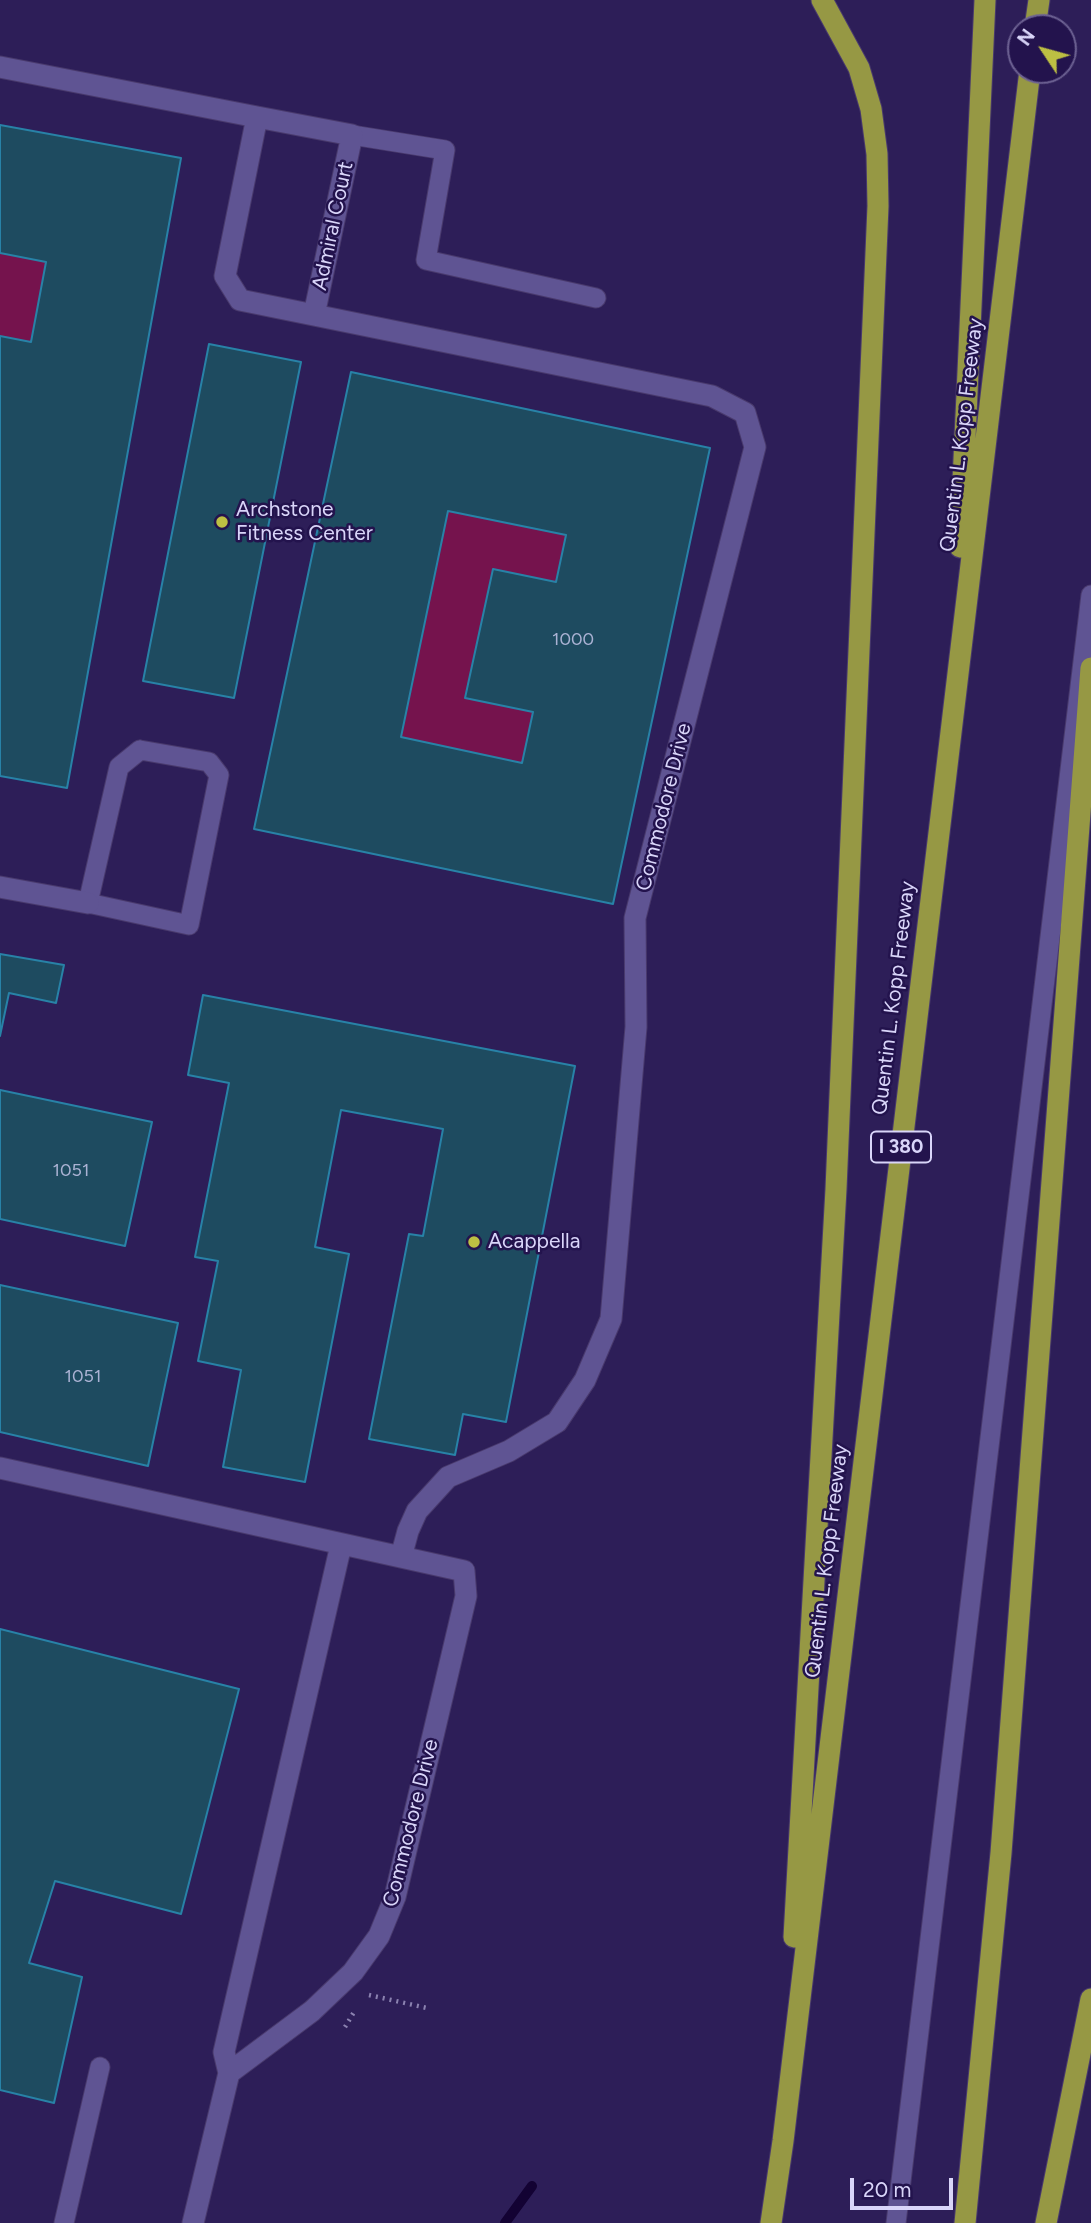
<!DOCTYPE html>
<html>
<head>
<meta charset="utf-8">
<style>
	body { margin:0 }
	#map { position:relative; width:1091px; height:2223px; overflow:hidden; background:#2d1e58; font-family:Figtree,sans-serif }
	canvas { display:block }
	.north { position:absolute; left:1007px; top:14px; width:70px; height:70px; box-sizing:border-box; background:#23134d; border:2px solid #6c6192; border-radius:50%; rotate:306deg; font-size:19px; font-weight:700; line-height:28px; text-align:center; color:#d9d5f9 }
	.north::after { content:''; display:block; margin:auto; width:24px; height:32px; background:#bdbf43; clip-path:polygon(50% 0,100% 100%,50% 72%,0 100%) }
	.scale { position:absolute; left:850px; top:2178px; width:103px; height:32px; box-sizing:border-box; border:4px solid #d9d5f9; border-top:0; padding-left:9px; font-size:21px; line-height:24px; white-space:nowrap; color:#d9d5f9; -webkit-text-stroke:5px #23134d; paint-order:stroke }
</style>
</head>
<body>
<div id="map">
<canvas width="1091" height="2223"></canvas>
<div class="north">N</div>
<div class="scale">20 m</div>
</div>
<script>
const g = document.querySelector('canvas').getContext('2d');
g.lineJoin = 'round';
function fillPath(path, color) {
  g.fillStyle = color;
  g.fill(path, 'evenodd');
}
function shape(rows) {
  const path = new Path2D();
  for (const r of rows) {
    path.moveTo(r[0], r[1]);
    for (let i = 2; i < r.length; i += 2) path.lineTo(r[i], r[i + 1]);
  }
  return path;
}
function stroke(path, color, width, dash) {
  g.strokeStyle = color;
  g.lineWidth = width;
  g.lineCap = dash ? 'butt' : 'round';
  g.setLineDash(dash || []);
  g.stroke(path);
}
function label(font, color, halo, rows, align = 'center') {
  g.font = font + ' Figtree,sans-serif';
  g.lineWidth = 5;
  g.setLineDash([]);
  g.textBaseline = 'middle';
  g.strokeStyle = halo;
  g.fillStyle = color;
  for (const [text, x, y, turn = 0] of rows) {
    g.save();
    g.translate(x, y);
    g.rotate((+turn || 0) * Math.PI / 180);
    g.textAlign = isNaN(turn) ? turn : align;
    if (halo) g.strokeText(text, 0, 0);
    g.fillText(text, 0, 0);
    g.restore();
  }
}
const green = shape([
	[0,253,46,262,31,342,0,336],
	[448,511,566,535,556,582,493,570,465,697,533,712,522,763,401,737]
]);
const stream = shape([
	[505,2223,532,2186]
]);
const building = shape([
	[0,125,181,158,67,788,0,776,0,336,31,342,46,262,0,253,0,125],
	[209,344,301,362,234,698,143,681,209,344],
	[351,372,710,448,613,904,254,829,351,372],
	[448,511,566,535,556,582,493,569,465,698,533,712,522,763,401,737,448,511],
	[0,954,64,965,56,1003,9,993,0,1036,0,954],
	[203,995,575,1066,506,1422,463,1414,455,1455,369,1439,409,1234,423,1236,443,1129,341,1110,315,1247,349,1254,305,1482,223,1467,241,1370,198,1361,218,1261,195,1257,229,1083,188,1075,203,995],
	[0,1090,152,1122,125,1246,0,1219,0,1090],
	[0,1285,178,1323,148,1466,0,1432,0,1285],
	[0,1629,239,1689,181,1914,55,1881,29,1963,82,1977,54,2103,0,2090,0,1629]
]);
const path = shape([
	[369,1995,427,2008],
	[345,2027,354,2012]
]);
const service = shape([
	[352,135,445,150,426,260,596,298],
	[140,750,209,762,219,775,189,925,88,903,119,767,140,750],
	[64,2223,100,2067],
	[896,2223,1091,595]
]);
const minor = shape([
	[0,67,257,117,352,135,314,315,240,300,225,276,257,117],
	[314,315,712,396,745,413,755,447,635,918,636,1027,611,1319,585,1380,557,1422,509,1451,448,1477,417,1511,408,1531,401,1557],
	[0,887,88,903],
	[0,1468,464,1571,466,1596,395,1897,379,1936,353,1972,312,2011,229,2073],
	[193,2223,229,2073,224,2052,341,1545]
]);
const motorway = shape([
	[1035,28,1039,0],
	[960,547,985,0],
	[794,1937,836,1189,878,206,877,154,871,109,859,68,822,0],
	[771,2223,783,2141,1030,70],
	[965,2223,1001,1853,1091,668],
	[1046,2223,1091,1999]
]);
const markers = [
	[222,522,7,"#bdbf43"],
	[474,1242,7,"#bdbf43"]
];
const numberNames = [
	["1000",573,640],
	["1051",71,1171],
	["1051",83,1377]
];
const shields = [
	[901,1147,60]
];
const shieldNames = [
	["I 380",901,1147]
];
const streetNames = [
	["Admiral Court",333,226,-78],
	["Quentin L. Kopp Freeway",962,435,-83],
	["Commodore Drive",664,807,-76],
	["Quentin L. Kopp Freeway",894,998,-83],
	["Quentin L. Kopp Freeway",827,1561,-83],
	["Commodore Drive",411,1823,-76]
];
const poiNames = [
	["Archstone",236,510],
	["Fitness Center",236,534],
	["Acappella",488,1242]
];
fillPath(green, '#75134d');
stroke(stream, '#130233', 10);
fillPath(building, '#1e4b60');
stroke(building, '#2882a7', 2);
stroke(service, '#493a6d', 21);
stroke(minor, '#493a6d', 23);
stroke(motorway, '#493a6d', 23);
stroke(path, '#8b82b0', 4.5, [2, 5]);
stroke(service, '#5f5493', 19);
stroke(minor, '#5f5493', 21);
stroke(motorway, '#969844', 21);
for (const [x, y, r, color] of markers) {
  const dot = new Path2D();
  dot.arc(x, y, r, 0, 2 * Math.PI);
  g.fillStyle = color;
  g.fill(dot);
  stroke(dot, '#23134d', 2.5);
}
label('18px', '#aab2d3', null, numberNames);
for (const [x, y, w] of shields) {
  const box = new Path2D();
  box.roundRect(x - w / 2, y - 15.5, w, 31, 5);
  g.fillStyle = '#23134d';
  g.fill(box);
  stroke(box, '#d9d5f9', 2);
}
label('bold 19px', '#d9d5f9', null, shieldNames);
label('21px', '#d9d5f9', '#23134d', streetNames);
label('21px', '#d9d5f9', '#23134d', poiNames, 'left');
</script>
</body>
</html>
